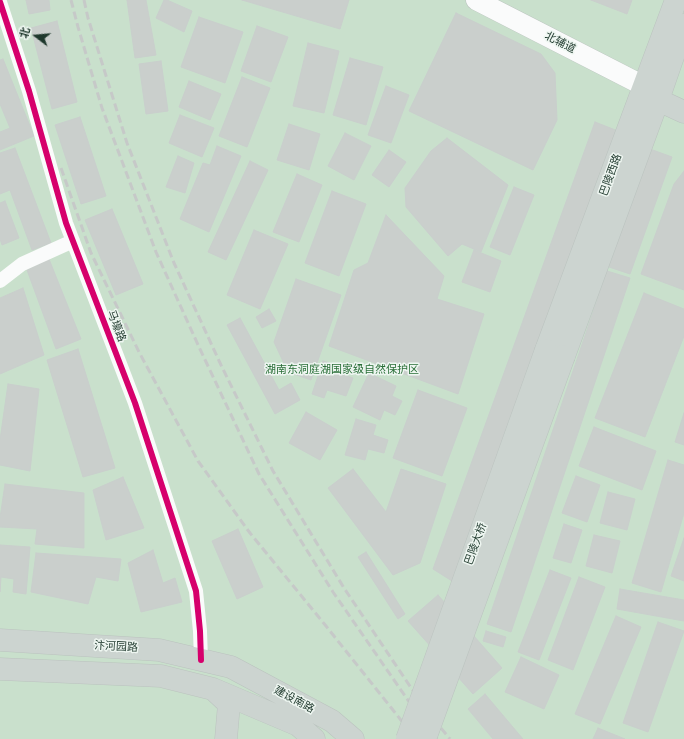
<!DOCTYPE html>
<html>
<head>
<meta charset="utf-8">
<style>
	body { margin:0 }
	#map { position:relative; width:684px; height:739px; overflow:hidden; background:#e1e6e3; font-family:"DM Sans","Noto Sans SC",sans-serif }
	canvas { display:block }
	.north { position:absolute; left:16px; top:16px; width:40px; height:40px; -webkit-text-stroke:3px #eef6f1; paint-order:stroke; rotate:286deg; font-size:11px; font-weight:700; line-height:16px; text-align:center; color:#1f392d }
	.north::after { content:''; display:block; margin:auto; width:14px; height:18px; background:#1f392d; clip-path:polygon(50% 0,100% 100%,50% 72%,0 100%) }
</style>
</head>
<body>
<div id="map">
<canvas width="684" height="739"></canvas>
<div class="north">北</div>
</div>
<script>
const g = document.querySelector('canvas').getContext('2d');
g.lineJoin = 'round';
function fillPath(path, color) {
  g.fillStyle = color;
  g.fill(path, 'evenodd');
}
function shape(rows) {
  const path = new Path2D();
  for (const r of rows) {
    path.moveTo(r[0], r[1]);
    for (let i = 2; i < r.length; i += 2) path.lineTo(r[i], r[i + 1]);
  }
  return path;
}
function stroke(path, color, width, dash) {
  g.strokeStyle = color;
  g.lineWidth = width;
  g.lineCap = dash ? 'butt' : 'round';
  g.setLineDash(dash || []);
  g.stroke(path);
}
function label(font, color, halo, rows, align = 'center') {
  g.font = font + ' "DM Sans","Noto Sans SC",sans-serif';
  g.lineWidth = 3;
  g.setLineDash([]);
  g.textBaseline = 'middle';
  g.strokeStyle = halo;
  g.fillStyle = color;
  for (const [text, x, y, turn = 0] of rows) {
    g.save();
    g.translate(x, y);
    g.rotate((+turn || 0) * Math.PI / 180);
    g.textAlign = isNaN(turn) ? turn : align;
    if (halo) g.strokeText(text, 0, 0);
    g.fillText(text, 0, 0);
    g.restore();
  }
}
const green = shape([
	[0,0,684,0,684,739,0,739]
]);
const building = shape([
	[26,0,49,0,50,10,29,14,26,0],
	[127,0,146,0,156,55,135,58,127,0],
	[164,0,167,0,192,11,184,32,156,18,164,0],
	[242,0,349,0,340,29,242,0],
	[591,0,632,0,627,14,591,0],
	[456,13,541,54,555,73,557,120,533,170,409,111,456,13],
	[199,17,243,32,225,83,181,67,199,17],
	[57,21,77,102,52,109,31,28,57,21],
	[257,26,288,37,271,82,241,71,257,26],
	[308,43,339,51,324,113,293,106,308,43],
	[350,58,383,67,366,125,333,115,350,58],
	[3,59,34,136,0,150,0,132,10,128,0,104,0,60,3,59],
	[161,61,168,111,146,114,139,64,161,61],
	[242,77,270,88,247,147,219,136,242,77],
	[189,81,221,94,210,120,179,107,189,81],
	[386,86,409,95,391,143,368,135,386,86],
	[180,115,214,128,202,157,169,143,180,115],
	[80,117,106,196,81,204,55,125,80,117],
	[595,122,618,131,452,581,433,569,595,122],
	[289,124,320,134,309,170,277,160,289,124],
	[345,133,371,146,354,180,328,166,345,133],
	[447,138,508,185,481,252,462,244,448,256,406,207,405,188,431,151,447,138],
	[217,146,241,156,209,232,180,219,203,163,210,165,217,146],
	[15,148,51,243,32,250,10,190,0,194,0,153,15,148],
	[650,149,672,157,630,274,609,267,650,149],
	[389,150,406,162,389,187,372,175,389,150],
	[178,156,194,163,185,193,166,187,178,156],
	[250,161,268,170,226,260,208,252,250,161],
	[684,171,684,290,641,274,674,184,684,171],
	[297,174,322,185,299,242,273,232,297,174],
	[514,187,534,195,510,255,490,247,514,187],
	[332,191,366,204,339,276,305,263,332,191],
	[5,201,19,238,2,245,0,239,0,203,5,201],
	[112,209,143,284,116,295,85,220,112,209],
	[386,215,444,276,437,299,484,314,458,394,329,346,354,270,368,263,386,215],
	[254,230,288,244,260,309,227,295,254,230],
	[474,250,501,261,490,292,462,282,474,250],
	[49,259,81,339,56,349,27,270,49,259],
	[607,271,630,278,511,632,487,624,607,271],
	[296,279,341,295,311,380,288,372,274,342,296,279],
	[23,288,44,355,0,374,0,298,23,288],
	[644,293,684,309,684,336,645,437,595,418,644,293],
	[269,309,276,321,262,328,256,317,269,309],
	[240,318,279,390,291,383,300,400,275,414,227,325,240,318],
	[78,349,115,468,83,477,47,360,78,349],
	[323,361,339,366,336,372,353,378,346,396,327,390,324,398,312,394,323,361],
	[369,373,396,386,392,396,402,401,395,415,384,410,380,420,353,407,369,373],
	[8,384,39,389,30,471,0,465,0,440,8,384],
	[418,390,467,408,442,476,393,458,418,390],
	[306,412,337,430,320,460,289,443,306,412],
	[684,413,684,445,675,442,684,413],
	[356,419,376,425,373,435,388,440,384,453,368,449,365,460,345,455,356,419],
	[594,427,656,451,642,490,579,466,594,427],
	[668,460,684,465,684,513,661,592,632,583,668,460],
	[353,469,386,512,401,469,446,484,420,563,393,575,328,488,353,469],
	[576,476,600,485,587,522,562,513,576,476],
	[123,477,144,528,106,540,93,490,123,477],
	[5,484,84,493,84,548,35,544,37,529,0,527,0,518,5,484],
	[608,492,635,499,627,530,600,523,608,492],
	[564,524,582,530,571,563,553,558,564,524],
	[238,529,263,587,237,599,212,541,238,529],
	[594,535,620,541,612,573,586,566,594,535],
	[684,538,684,581,671,576,684,538],
	[0,545,30,547,26,594,13,592,14,579,1,577,0,592,0,545],
	[153,550,163,583,175,578,182,602,141,612,128,563,153,550],
	[366,552,405,614,398,619,358,557,366,552],
	[36,553,121,559,118,581,96,577,88,604,31,592,36,553],
	[550,570,571,578,539,660,518,652,550,570],
	[579,577,605,587,573,670,548,660,579,577],
	[620,589,684,600,684,621,617,609,620,589],
	[438,595,502,668,473,694,408,621,438,595],
	[616,616,641,627,600,724,575,714,616,616],
	[658,622,684,631,648,732,623,723,658,622],
	[486,631,506,637,503,647,483,641,486,631],
	[521,657,559,675,544,709,505,692,521,657],
	[485,694,523,739,493,739,468,709,485,694],
	[598,728,625,739,593,739,598,728]
]);
const minor = shape([
	[0,2,29,91,66,223,135,403,196,591,200,631,201,660],
	[0,281,22,264,73,241]
]);
const secondary = shape([
	[476,0,644,86]
]);
const primary = shape([
	[649,91,658,100,684,112],
	[546,350,676,0],
	[564,356,658,100,684,25],
	[0,640,159,650,231,667,332,721,353,739],
	[0,669,161,676,213,689,298,725,314,739],
	[213,689,229,704,226,739]
]);
const rail = shape([
	[71,0,78,27,102,108,156,252,199,347,259,474,333,592,421,719,437,739],
	[84,0,88,18,127,143,174,263,221,365,273,471,344,588,426,710,450,739],
	[61,168,91,253,139,352,198,461,250,533,326,626,416,739]
]);
const primaryBridge = shape([
	[407,739,546,350],
	[425,739,564,356]
]);
const cycleway = shape([
	[0,2,29,91,66,223,135,403,196,591,200,631,201,660]
]);
const streetNames = [
	["北辅道",560,43,27],
	["巴陵西路",611,175,-70],
	["马壕路",116,326,69],
	["巴陵大桥",476,544,-70],
	["汴河园路",116,647,3],
	["建设南路",294,700,28]
];
const parkNames = [
	["湖南东洞庭湖国家级自然保护区",342,370]
];
fillPath(green, '#c9e0cc');
fillPath(building, '#cacfcc');
stroke(building, '#c9cfcc', 1);
stroke(secondary, '#bac3be', 21);
stroke(primary, '#bbc3bf', 23);
stroke(minor, '#fafbfb', 14);
stroke(secondary, '#fafbfb', 20);
stroke(primary, '#ccd4d0', 22);
stroke(rail, '#c6c9c8', 3, [8, 4]);
stroke(primaryBridge, '#bbc3bf', 23, []);
stroke(primaryBridge, '#ccd4d0', 22);
stroke(cycleway, '#d6006c', 6);
label('11px', '#1f392d', '#eef6f1', streetNames);
label('11px', '#2a6f38', '#eef6f1', parkNames);
</script>
</body>
</html>
